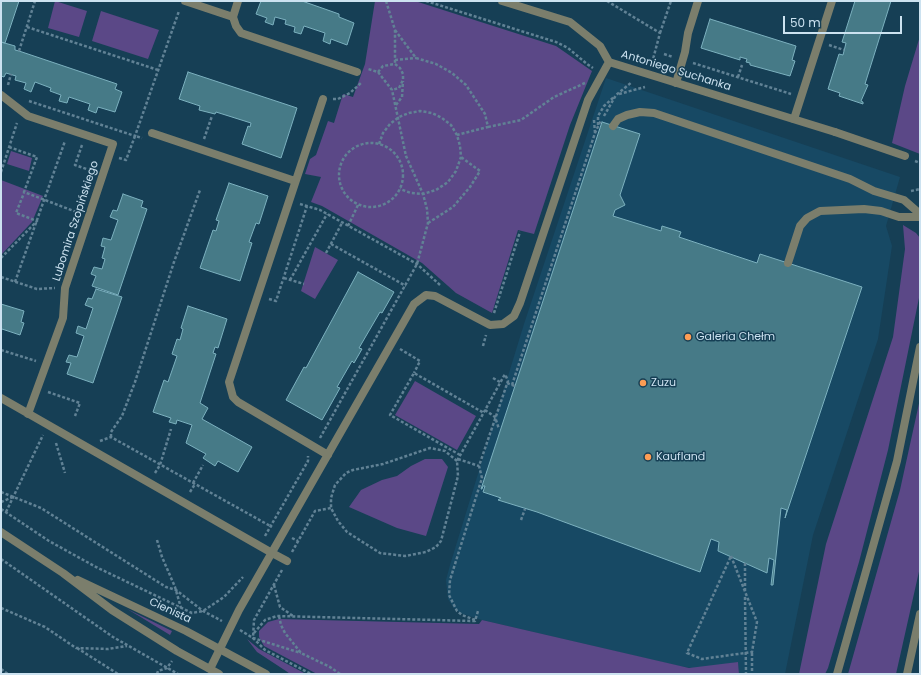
<!DOCTYPE html>
<html>
<head>
<meta charset="utf-8">
<style>
	body { margin:0 }
	#map { position:relative; width:921px; height:675px; overflow:hidden; background:#163f55; font-family:Poppins,sans-serif }
	canvas { display:block }
	.frame { position:absolute; inset:0; border:2px solid #cce2f0; pointer-events:none }
	.scale { position:absolute; left:783px; top:16px; width:119px; height:18px; box-sizing:border-box; border:2px solid #cce2f0; border-top:0; padding-left:5px; font-size:12px; line-height:14px; white-space:nowrap; color:#cce2f0; -webkit-text-stroke:3px #163f55; paint-order:stroke }
</style>
</head>
<body>
<div id="map">
<canvas width="921" height="675"></canvas>
<div class="frame"></div>
<div class="scale">50 m</div>
</div>
<script>
const g = document.querySelector('canvas').getContext('2d');
g.lineJoin = 'round';
function fillPath(path, color) {
  g.fillStyle = color;
  g.fill(path, 'evenodd');
}
function shape(rows) {
  const path = new Path2D();
  for (const r of rows) {
    if (r.length === 3) {
      path.moveTo(r[0] + r[2], r[1]);
      path.arc(r[0], r[1], r[2], 0, 2 * Math.PI);
      continue;
    }
    path.moveTo(r[0], r[1]);
    for (let i = 2; i < r.length; i += 2) path.lineTo(r[i], r[i + 1]);
  }
  return path;
}
function stroke(path, color, width, dash) {
  g.strokeStyle = color;
  g.lineWidth = width;
  g.lineCap = dash ? 'butt' : 'round';
  g.setLineDash(dash || []);
  g.stroke(path);
}
function label(font, color, halo, rows, align = 'center') {
  g.font = font + ' Poppins,sans-serif';
  g.lineWidth = 3;
  g.setLineDash([]);
  g.textBaseline = 'middle';
  g.strokeStyle = halo;
  g.fillStyle = color;
  for (const [text, x, y, turn = 0] of rows) {
    g.save();
    g.translate(x, y);
    g.rotate((+turn || 0) * Math.PI / 180);
    g.textAlign = isNaN(turn) ? turn : align;
    if (halo) g.strokeText(text, 0, 0);
    g.fillText(text, 0, 0);
    g.restore();
  }
}
const built = shape([
	[606,78,900,177,886,226,892,246,878,339,813,535,785,674,739,674,738,662,698,669,679,666,482,620,460,613,453,607,448,599,446,580,450,565,524,324]
]);
const green = shape([
	[55,1,87,11,79,37,48,28],
	[375,1,415,1,556,46,592,71,570,125,534,234,518,230,492,313,456,293,422,263,322,206,311,202,321,177,305,174,310,159,316,155,328,121,334,123,343,94,353,97,365,64],
	[101,11,159,30,148,59,92,41],
	[920,36,920,154,892,143,905,86],
	[11,151,32,158,29,171,7,164],
	[1,180,43,196,32,222,1,255],
	[903,225,916,233,920,238,920,293,888,450,859,562,828,668,825,674,799,674,826,544,893,337,905,249],
	[315,247,338,260,315,299,301,291],
	[415,381,476,416,457,450,395,415],
	[920,399,920,567,896,674,848,674,900,490],
	[425,459,442,459,448,467,426,536,397,528,349,507,361,490,382,480,397,476,411,466],
	[127,609,172,631,170,635,139,616],
	[279,619,479,624,482,620,689,668,738,662,739,674,317,674,264,646,259,637,259,631,268,622],
	[247,639,259,649,306,674,290,674,286,671,257,652]
]);
const building = shape([
	[1,1,19,1,5,43,1,42,1,1],
	[261,1,302,1,339,14,339,17,354,23,347,45,331,39,330,44,323,41,325,33,304,26,301,34,294,32,295,27,285,24,286,20,275,17,273,25,265,22,267,18,256,14,261,1],
	[855,1,891,1,865,84,868,85,861,101,863,102,863,104,839,96,840,93,828,89,839,54,843,55,846,43,842,42,855,1],
	[710,19,796,46,792,60,795,61,790,76,750,65,750,63,746,62,747,59,740,57,740,60,701,48,710,19],
	[1,42,15,46,15,50,19,51,117,84,115,89,122,92,115,112,98,107,96,113,88,110,90,104,69,97,67,103,59,101,61,95,50,91,51,88,35,82,31,92,24,89,26,83,15,80,16,76,6,73,4,77,1,76,1,42],
	[188,72,297,108,281,158,242,144,248,126,250,127,251,123,216,112,215,114,199,110,200,106,179,99,188,72],
	[602,122,640,134,620,195,625,205,615,210,613,216,661,231,662,226,681,232,679,237,757,263,760,254,862,287,785,518,787,510,781,508,773,585,771,585,774,560,769,558,767,573,718,551,719,542,711,539,700,572,537,512,498,500,501,498,483,492,485,486,483,486,482,489,481,489,602,122],
	[229,183,268,196,259,224,256,223,249,242,252,243,240,281,200,268,213,230,216,231,219,221,216,220,229,183],
	[123,194,143,201,141,207,147,209,118,295,92,286,96,276,91,274,94,267,102,269,105,259,102,258,105,247,101,246,103,238,111,240,118,220,110,217,113,210,117,211,123,194],
	[358,272,394,292,382,313,380,312,359,348,362,349,354,363,352,361,337,387,340,388,322,420,286,400,304,367,306,368,358,272],
	[96,289,122,297,93,383,67,374,71,363,66,362,69,355,77,357,84,336,76,333,78,326,86,329,93,308,85,305,88,298,92,299,96,289],
	[1,304,24,311,21,322,24,323,20,335,2,329,1,332,1,304],
	[188,306,227,319,218,348,215,347,213,353,216,354,200,403,208,408,202,419,252,447,238,472,218,461,215,466,203,458,206,454,186,443,192,425,177,420,176,424,169,422,171,418,153,412,164,380,168,382,177,356,172,354,177,339,180,340,183,329,181,328,188,306]
]);
const path = shape([
	[386,1,395,30,395,64],
	[426,1,556,42,568,48,587,64,593,68],
	[607,1,660,33,652,63],
	[27,27,158,70],
	[395,30,416,58,436,64,452,73,466,85,485,114,488,127,457,135],
	[660,33,671,1],
	[829,45,844,50],
	[19,51,35,1],
	[664,54,673,57],
	[395,60,416,58],
	[693,63,791,94],
	[378,72,383,66,395,64,400,68,403,74,403,80,399,88,392,90],
	[738,77,742,65],
	[8,85,11,74],
	[619,94,645,87],
	[333,99,338,99,350,93,361,83],
	[29,101,135,136,179,11],
	[396,105,402,97,403,81],
	[604,116,616,95,632,82],
	[594,120,595,133],
	[598,125,598,116,604,106,614,97],
	[488,127,521,120,554,97,585,83],
	[204,139,212,116],
	[371,175,32],
	[379,144,383,133,390,124,399,117,409,113,420,111,432,113,442,118,451,125,457,135,460,146,461,157,456,171,448,182,436,190,423,194,411,193,400,189],
	[82,145,75,165,92,171],
	[9,147,37,157,24,192,79,213],
	[119,158,126,160,135,136,142,138],
	[915,161,920,163],
	[1,172,17,123],
	[911,191,920,189],
	[300,204,320,210,417,264,440,285],
	[428,223,453,207,470,187,480,171,461,157],
	[348,226,358,205],
	[331,244,406,286],
	[326,253,342,223],
	[1,258,37,221,16,213,24,193],
	[1,277,37,289,55,288],
	[284,278,304,284],
	[290,280,327,214],
	[15,282,65,141],
	[269,299,276,301,307,206],
	[494,313,520,232],
	[483,346,486,335],
	[400,349,420,361,414,373],
	[1,350,36,361],
	[493,378,500,382],
	[507,383,515,386],
	[512,385,595,133,601,120],
	[48,392,80,403,75,416],
	[485,410,495,417,499,429],
	[111,437,111,432,122,416,135,382,174,262,200,190],
	[320,438,417,264,428,223,427,209,423,194,406,156,392,90,378,72,368,69],
	[100,441,111,437,272,527],
	[56,443,65,473],
	[460,455,390,415,414,373,484,413],
	[458,459,479,466],
	[457,461,445,451,430,448,383,464,353,470,346,473,335,485,331,498,331,508,338,521,347,532,380,553,405,556,426,552,436,547,441,541,458,476,457,461,505,374],
	[155,473,160,465,171,429],
	[193,483,203,465],
	[1,492,41,508,166,587,176,590,203,611,222,621],
	[190,492,195,484],
	[1,502,13,497],
	[1,509,49,541,96,567,192,613,203,611,224,597,243,577],
	[6,512,43,435],
	[521,520,525,509],
	[265,536,308,461,308,456],
	[292,538,298,541],
	[157,540,162,557,175,587,181,608],
	[292,552,315,511,331,508],
	[731,556,757,622,752,652,702,659,687,653,731,556],
	[1,559,113,637,178,674],
	[745,563,745,592],
	[282,570,254,620,253,638,301,653],
	[274,585,280,607,293,616],
	[745,597,746,674],
	[1,608,45,627,76,648,108,649,127,646],
	[279,616,281,625,285,633,301,653,330,667,340,674],
	[475,620,462,615,457,611,449,595,450,580,482,478,479,466,508,381,505,374],
	[240,630,253,638,265,650,311,674],
	[254,633,265,620,277,616,475,621,478,611],
	[77,648,118,674],
	[752,653,752,674],
	[1,669,8,674],
	[157,674,158,671,167,668,172,661]
]);
const service = shape([
	[676,83,685,52,688,33,698,1],
	[794,119,832,1],
	[613,126,618,119,627,115,640,112,654,113,850,179,874,191,904,200,920,214],
	[835,132,905,156],
	[788,263,800,226,807,218,820,211,864,209,881,211,899,217,920,217],
	[272,553,287,561]
]);
const minor = shape([
	[185,1,233,17],
	[238,1,233,17,236,26,241,33,357,72],
	[502,1,570,22,600,46,609,62,835,132],
	[1,95,28,116,113,144,65,288,63,318,28,414],
	[323,99,229,382,233,397,238,402,328,455],
	[152,133,295,181],
	[1,398,272,553],
	[210,669,239,610,414,304,426,295,435,296,490,325,503,324,514,316,520,303,588,100,609,62],
	[837,674,897,461,920,347],
	[907,674,920,614]
]);
const tertiary = shape([
	[1,532,63,573,112,610,177,651,219,674],
	[78,580,186,631,266,674]
]);
const markers = [
	[688,337,4,"#fc9d54"],
	[643,383,4,"#fc9d54"],
	[648,457,4,"#fc9d54"]
];
const streetNames = [
	["Antoniego Suchanka",676,71,17],
	["Lubomira Szopińskiego",76,221,-72],
	["Cienista",170,611,25]
];
const poiNames = [
	["Galeria Chełm",696,337],
	["Zuzu",651,383],
	["Kaufland",656,457]
];
fillPath(built, '#174964');
fillPath(green, '#5b4887');
fillPath(building, '#467a87');
stroke(building, '#7cb1bf', 1);
stroke(path, '#618295', 2.5, [3, 2]);
stroke(service, '#7b7e6c', 8);
stroke(minor, '#7b7e6c', 8);
stroke(tertiary, '#7b7e6c', 8);
for (const [x, y, r, color] of markers) {
  const dot = new Path2D();
  dot.arc(x, y, r, 0, 2 * Math.PI);
  g.fillStyle = color;
  g.fill(dot);
  stroke(dot, '#163f55', 1.5);
}
label('11px', '#cce2f0', '#163f55', streetNames);
label('11px', '#cce2f0', '#163f55', poiNames, 'left');
</script>
</body>
</html>
